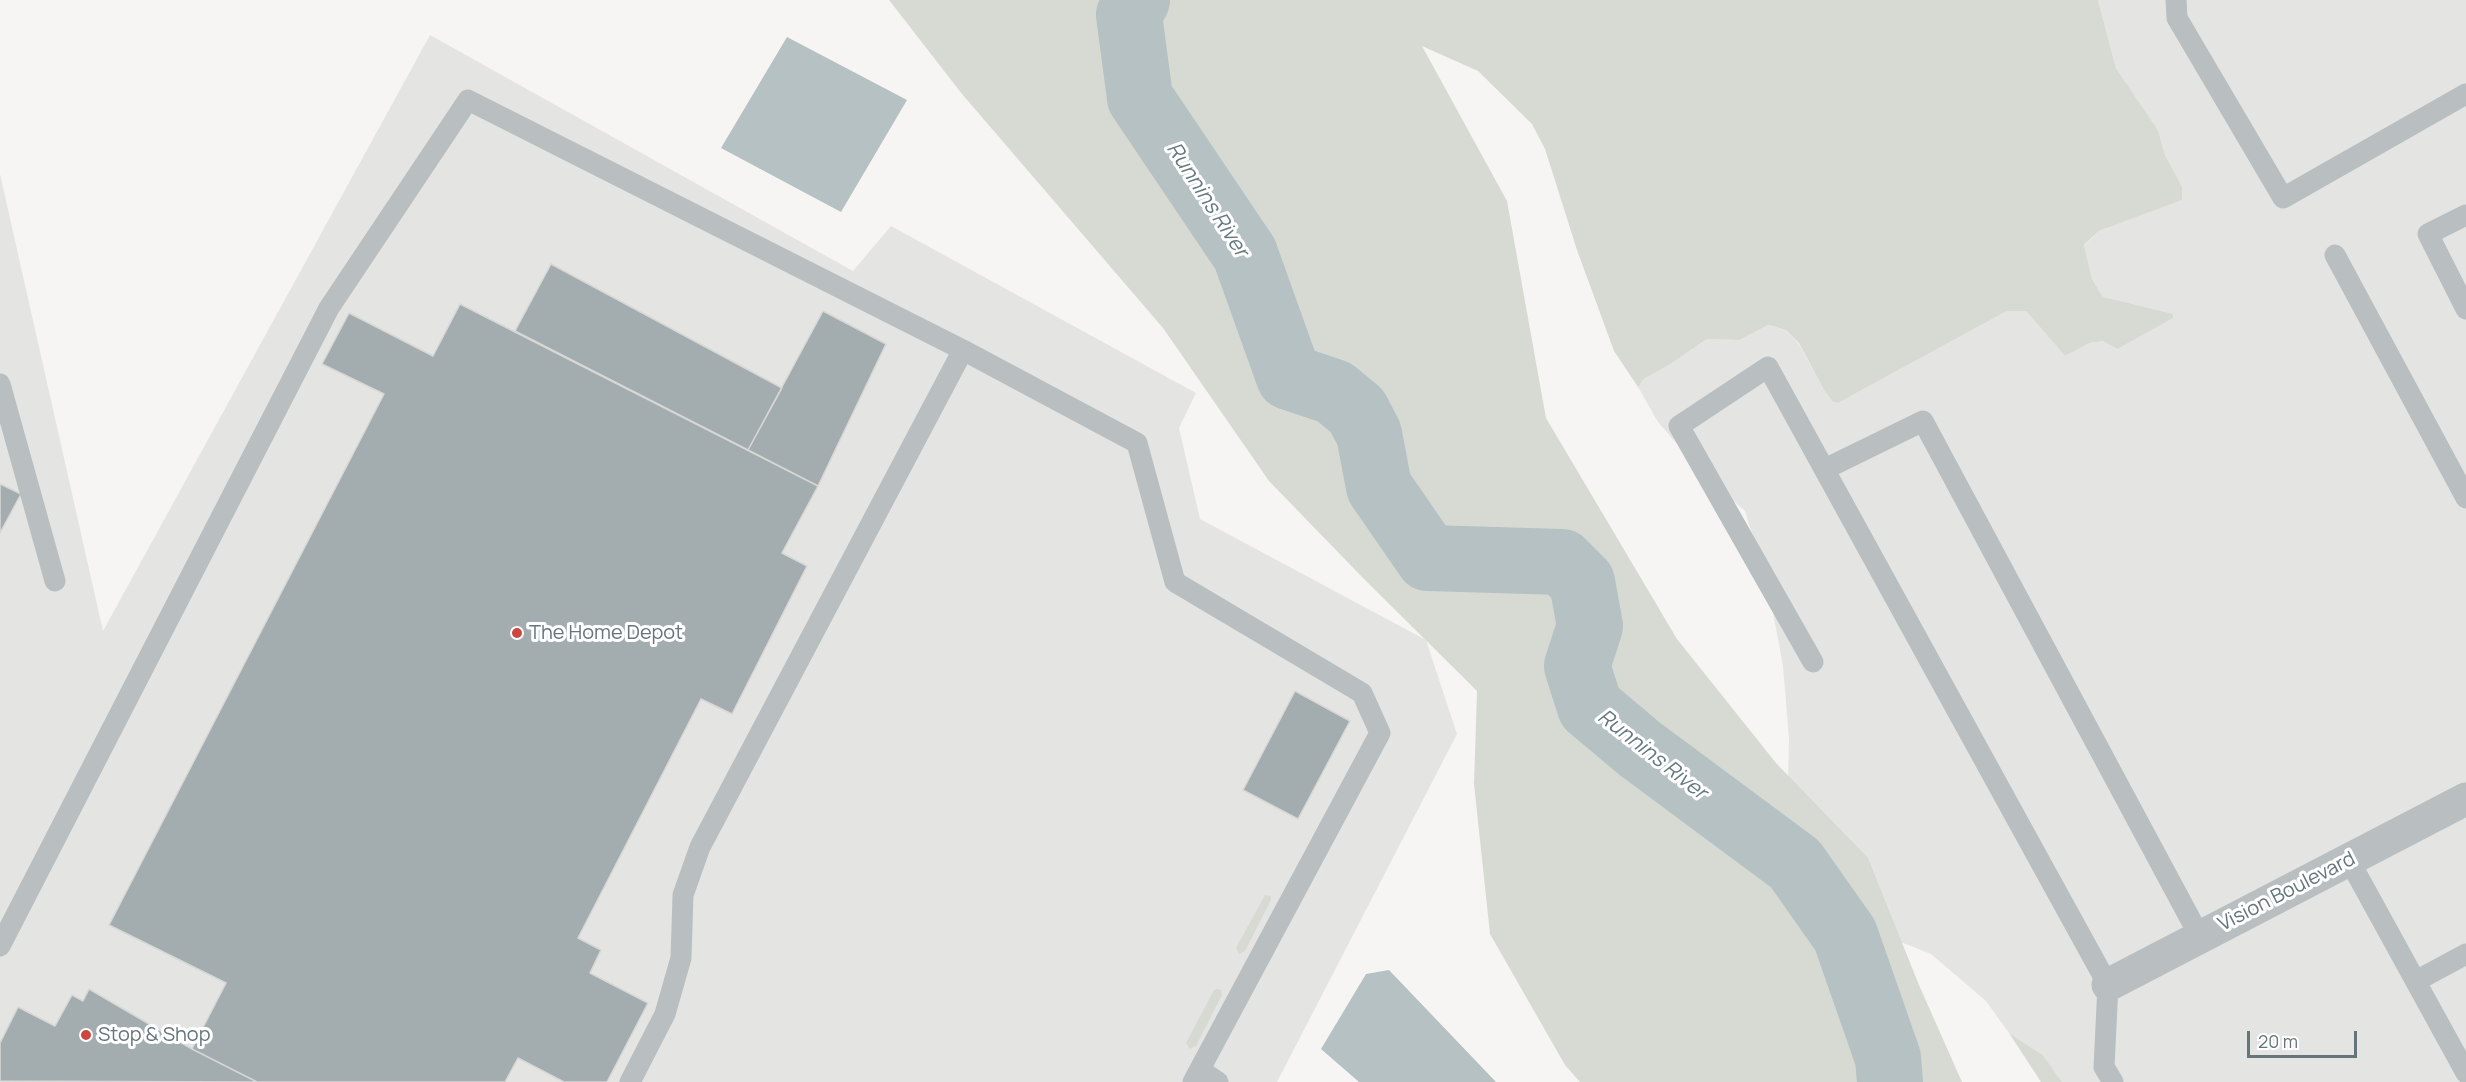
<!DOCTYPE html>
<html>
<head>
<meta charset="utf-8">
<style>
	body { margin:0 }
	#map { position:relative; width:2466px; height:1082px; overflow:hidden; background:#f6f5f3; font-family:Manrope,sans-serif }
	canvas { display:block }
	.scale { position:absolute; left:2247px; top:1031px; width:110px; height:27px; box-sizing:border-box; border:3px solid #65757a; border-top:0; padding-left:8px; font-size:18px; line-height:21px; white-space:nowrap; color:#65757a; -webkit-text-stroke:4px #fff; paint-order:stroke }
</style>
</head>
<body>
<div id="map">
<canvas width="2466" height="1082"></canvas>
<div class="scale">20 m</div>
</div>
<script>
const g = document.querySelector('canvas').getContext('2d');
g.lineJoin = 'round';
function fillPath(path, color) {
  g.fillStyle = color;
  g.fill(path, 'evenodd');
}
function shape(rows) {
  const path = new Path2D();
  for (const r of rows) {
    path.moveTo(r[0], r[1]);
    for (let i = 2; i < r.length; i += 2) path.lineTo(r[i], r[i + 1]);
  }
  return path;
}
function stroke(path, color, width, dash) {
  g.strokeStyle = color;
  g.lineWidth = width;
  g.lineCap = dash ? 'butt' : 'round';
  g.setLineDash(dash || []);
  g.stroke(path);
}
function label(font, color, halo, rows, align = 'center') {
  g.font = font + ' Manrope,sans-serif';
  g.lineWidth = 6;
  g.setLineDash([]);
  g.textBaseline = 'middle';
  g.strokeStyle = halo;
  g.fillStyle = color;
  for (const [text, x, y, turn = 0] of rows) {
    g.save();
    g.translate(x, y);
    g.rotate((+turn || 0) * Math.PI / 180);
    g.textAlign = isNaN(turn) ? turn : align;
    if (halo) g.strokeText(text, 0, 0);
    g.fillText(text, 0, 0);
    g.restore();
  }
}
const built = shape([
	[2098,0,2466,0,2466,1082,2062,1082,2043,1055,2009,1033,1986,1001,1931,954,1903,943,1865,934,1787,826,1789,739,1783,666,1767,581,1745,511,1702,473,1658,422,1638,387,1644,379,1669,365,1707,339,1739,340,1767,325,1786,330,1799,344,1825,392,1833,402,1838,403,2007,311,2026,311,2065,356,2090,343,2103,341,2117,349,2103,297,2092,279,2084,246,2099,231,2181,200,2182,188,2165,155,2158,130,2116,68],
	[430,35,853,271,891,226,1196,393,1179,428,1200,519,1426,640,1457,734,1277,1082,0,1082,0,174,103,631]
]);
const green = shape([
	[889,0,2098,0,2116,68,2158,130,2165,155,2182,187,2182,200,2099,231,2084,245,2092,279,2103,297,2173,314,2173,318,2117,349,2103,341,2090,343,2065,356,2026,311,2007,311,1838,403,1833,402,1825,392,1799,343,1786,330,1768,325,1739,340,1707,339,1669,365,1644,379,1638,387,1614,351,1577,250,1545,149,1532,124,1478,71,1422,46,1507,201,1546,418,1677,639,1776,763,1868,858,1919,985,1962,1082,1580,1082,1565,1065,1490,934,1474,784,1477,691,1364,579,1269,481,1163,328,962,94],
	[1265,895,1271,896,1271,900,1245,951,1239,954,1236,948],
	[1217,989,1221,990,1222,995,1196,1046,1190,1049,1186,1043,1214,990],
	[2009,1033,2043,1055,2062,1082,2041,1082]
]);
const water = shape([
	[787,37,907,100,841,212,721,148],
	[1389,970,1496,1082,1359,1082,1321,1049,1366,974]
]);
const river = shape([
	[1137,0,1129,15,1140,98,1245,254,1289,377,1334,392,1357,411,1369,434,1379,487,1428,558,1562,562,1582,582,1590,626,1577,666,1590,707,1640,749,1795,864,1845,935,1888,1058,1890,1082]
]);
const building = shape([
	[551,264,782,388,748,450,515,331,551,264],
	[460,304,818,486,782,553,807,566,732,714,701,699,578,938,601,950,590,973,648,1003,607,1082,564,1082,518,1058,505,1082,257,1082,192,1049,226,983,109,925,384,394,322,364,349,313,433,356,460,304],
	[823,311,886,344,818,486,748,450,823,311],
	[0,484,21,494,0,533,0,484],
	[1295,691,1350,721,1298,819,1243,790,1295,691],
	[89,989,192,1049,257,1082,0,1081,0,1043,18,1007,55,1026,72,995,83,1001,89,989]
]);
const service = shape([
	[2176,0,2177,18,2283,198,2466,94],
	[2466,215,2428,234,2466,309],
	[2335,255,2466,498],
	[0,384,55,581],
	[1825,469,1923,421,2200,937],
	[1813,662,1679,426,1768,367,2108,985,2104,1067,2113,1082],
	[2349,860,2466,1073],
	[0,946,329,308,468,100,963,350],
	[2416,981,2466,954],
	[1200,1070,1218,1082],
	[630,1082,665,1014,681,958,683,895,700,847,963,350,1137,443,1175,582,1362,693,1380,733,1193,1082]
]);
const minor = shape([
	[2108,985,2466,799]
]);
const markers = [
	[517,633,6,"#cc473d"],
	[86,1035,6,"#cc473d"]
];
const poiNames = [
	["The Home Depot",529,633],
	["Stop & Shop",98,1035]
];
const streetNames = [
	["Vision Boulevard",2287,892,-27]
];
const waterNames = [
	["Runnins River",1207,200,57],
	["Runnins River",1652,755,38]
];
fillPath(built, '#e4e5e3');
fillPath(green, '#d7dad3');
fillPath(water, '#b5c1c3');
stroke(river, '#b5c1c3', 66);
fillPath(building, '#a3acaf');
stroke(building, '#d7d7d6', 1.5);
stroke(service, '#b9bfc1', 21);
stroke(minor, '#b9bfc1', 33);
for (const [x, y, r, color] of markers) {
  const dot = new Path2D();
  dot.arc(x, y, r, 0, 2 * Math.PI);
  g.fillStyle = color;
  g.fill(dot);
  stroke(dot, '#fff', 2);
}
label('20px', '#65757a', '#fff', poiNames, 'left');
label('20px', '#65757a', '#fff', streetNames);
label('italic 21px', '#657a7c', '#fff', waterNames);
</script>
</body>
</html>
